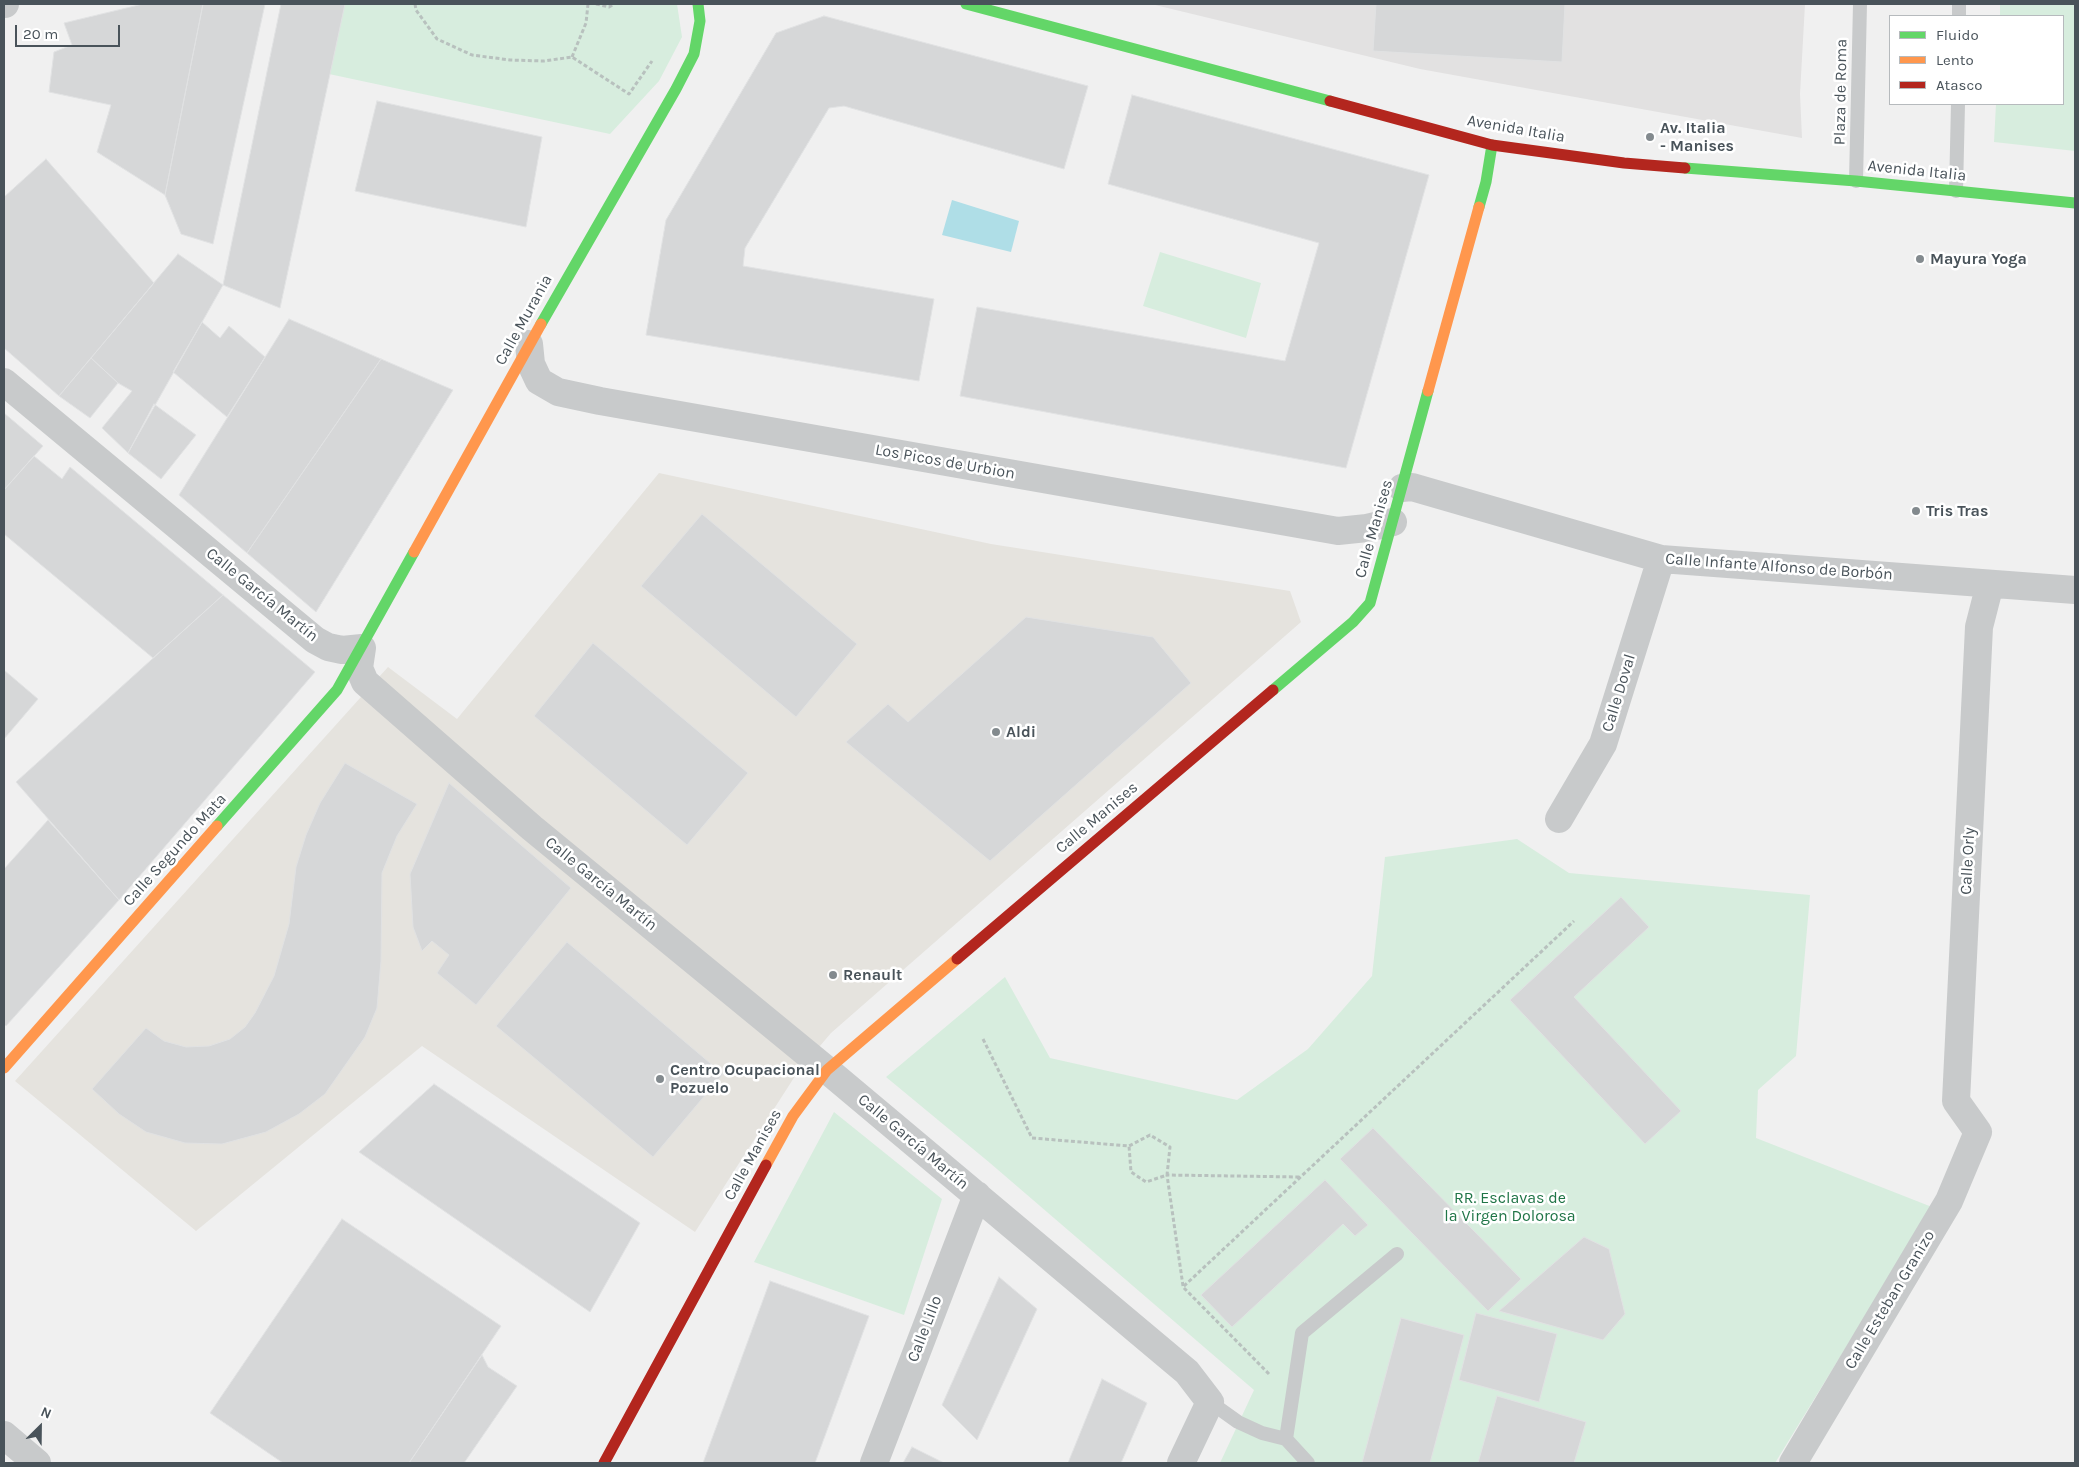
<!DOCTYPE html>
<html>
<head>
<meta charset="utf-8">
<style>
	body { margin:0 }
	#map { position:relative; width:2079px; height:1467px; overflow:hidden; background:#f0f0f0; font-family:Karla,sans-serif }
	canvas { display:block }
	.frame { position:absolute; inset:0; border:5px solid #49535a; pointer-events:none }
	.legend { position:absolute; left:1889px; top:15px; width:175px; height:90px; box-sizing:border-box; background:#fff; border:1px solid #b6babd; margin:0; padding:6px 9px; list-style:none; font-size:15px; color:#49535a }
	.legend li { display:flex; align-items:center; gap:10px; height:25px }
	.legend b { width:25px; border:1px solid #b6babd }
	.north { position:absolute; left:15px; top:1402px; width:50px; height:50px; -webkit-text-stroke:4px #fff; paint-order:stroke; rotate:23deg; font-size:14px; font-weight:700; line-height:20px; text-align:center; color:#49535a }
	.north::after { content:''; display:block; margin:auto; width:18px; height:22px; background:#49535a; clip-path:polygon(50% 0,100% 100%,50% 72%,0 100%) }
	.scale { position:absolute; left:15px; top:25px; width:105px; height:22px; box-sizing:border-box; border:2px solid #49535a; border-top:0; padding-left:6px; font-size:15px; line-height:18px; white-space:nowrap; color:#49535a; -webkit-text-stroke:4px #fff; paint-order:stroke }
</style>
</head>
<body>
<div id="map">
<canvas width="2079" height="1467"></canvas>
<div class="frame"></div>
<ul class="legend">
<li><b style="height:6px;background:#63d668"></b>Fluido</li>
<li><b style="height:6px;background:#ff974d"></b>Lento</li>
<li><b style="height:6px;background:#b3261e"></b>Atasco</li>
</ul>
<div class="north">N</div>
<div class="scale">20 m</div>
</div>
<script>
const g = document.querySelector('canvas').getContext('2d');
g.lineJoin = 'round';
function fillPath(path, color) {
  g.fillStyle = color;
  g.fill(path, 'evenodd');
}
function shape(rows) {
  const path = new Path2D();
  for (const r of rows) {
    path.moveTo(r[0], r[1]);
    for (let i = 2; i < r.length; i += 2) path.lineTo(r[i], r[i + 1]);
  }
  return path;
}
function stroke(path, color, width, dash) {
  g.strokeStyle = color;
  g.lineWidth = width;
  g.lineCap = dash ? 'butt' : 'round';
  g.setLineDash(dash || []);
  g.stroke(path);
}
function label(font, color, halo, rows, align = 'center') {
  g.font = font + ' Karla,sans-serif';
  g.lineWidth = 5;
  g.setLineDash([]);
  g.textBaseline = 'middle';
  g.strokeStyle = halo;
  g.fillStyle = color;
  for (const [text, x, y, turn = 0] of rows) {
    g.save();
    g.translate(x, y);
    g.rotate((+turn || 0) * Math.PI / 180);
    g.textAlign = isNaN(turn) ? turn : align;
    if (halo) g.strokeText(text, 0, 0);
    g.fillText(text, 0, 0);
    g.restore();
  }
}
const commercial = shape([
	[659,473,991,544,1290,591,1301,622,831,1033,797,1073,695,1232,422,1046,196,1231,15,1081,388,667,457,719]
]);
const education = shape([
	[1151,4,1805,4,1800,94,1802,138,1420,69]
]);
const green = shape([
	[344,4,677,4,682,37,659,81,610,134,329,74],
	[2000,4,2075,4,2075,151,1994,142,1996,104,2063,104,2063,16,2000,16],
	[1160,252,1261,283,1246,338,1143,306],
	[1517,839,1569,873,1810,895,1796,1056,1758,1090,1756,1138,1932,1207,1775,1463,1220,1463,1254,1390,990,1163,886,1077,1005,977,1050,1058,1237,1100,1308,1049,1372,976,1385,857],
	[834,1112,942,1199,904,1315,754,1262]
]);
const water = shape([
	[952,200,1019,221,1011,252,942,235]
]);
const building = shape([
	[143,4,203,4,165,195,97,152,111,105,49,92,54,52,72,45,64,23,143,4],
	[203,4,265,4,213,244,181,234,165,195,203,4],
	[281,4,345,4,280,308,223,285,281,4],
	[1376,4,1565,4,1562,62,1373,51,1376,4],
	[824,16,1088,86,1064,169,844,106,829,108,745,248,743,266,934,299,919,381,646,335,666,220,776,33,824,16],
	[1132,95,1429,175,1346,468,960,396,977,307,1285,361,1319,243,1108,184,1132,95],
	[377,101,542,137,526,227,355,191,377,101],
	[46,159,154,283,59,396,4,348,4,197,46,159],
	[178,254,223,285,128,453,102,428,132,391,118,383,91,358,178,254],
	[289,319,381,359,247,553,179,495,289,319],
	[202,322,220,338,229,326,265,357,227,417,173,372,202,322],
	[91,358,118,383,90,418,59,396,91,358],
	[381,359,453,390,316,612,247,553,381,359],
	[154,404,196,435,161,479,128,453,154,404],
	[4,413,43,446,4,490,4,413],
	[34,456,62,479,70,467,223,595,153,658,4,534,4,490,34,456],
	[702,514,857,644,796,717,641,586,702,514],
	[223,595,315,672,119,900,16,782,223,595],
	[1026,617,1153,637,1191,683,990,861,846,742,888,704,908,722,1026,617],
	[593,643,748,773,687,845,534,716,593,643],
	[4,670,38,699,4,739,4,670],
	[345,763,417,804,397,836,382,873,381,961,377,1008,365,1037,325,1094,299,1114,266,1132,222,1144,185,1143,146,1132,119,1114,92,1089,146,1028,164,1041,186,1047,209,1046,230,1039,245,1027,255,1013,274,976,289,924,296,867,306,835,320,803,345,763],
	[449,783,571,888,476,1005,437,973,449,955,432,941,422,951,413,927,410,874,449,783],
	[48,820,119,900,6,1026,4,1024,4,869,48,820],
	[1621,897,1649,927,1574,997,1681,1111,1645,1144,1510,1000,1621,897],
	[567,942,723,1074,653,1157,496,1026,567,942],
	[434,1084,640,1223,590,1312,359,1152,434,1084],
	[1373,1128,1521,1279,1488,1311,1340,1159,1373,1128],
	[1325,1180,1368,1225,1355,1236,1343,1224,1232,1327,1201,1295,1325,1180],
	[342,1219,501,1326,409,1463,283,1463,210,1413,342,1219],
	[1584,1237,1609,1249,1625,1314,1603,1340,1499,1311,1584,1237],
	[999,1277,1037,1309,977,1440,942,1405,999,1277],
	[770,1281,869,1316,815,1463,703,1463,770,1281],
	[1476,1313,1557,1334,1539,1402,1459,1380,1476,1313],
	[1401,1318,1464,1335,1430,1463,1362,1463,1401,1318],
	[482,1355,488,1367,517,1386,464,1463,409,1463,482,1355],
	[1102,1379,1147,1403,1121,1463,1068,1463,1102,1379],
	[1497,1396,1586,1422,1574,1463,1478,1463,1497,1396],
	[912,1447,944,1463,903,1463,912,1447]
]);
const path = shape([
	[415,4,416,10,437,39,472,55,510,60,544,61,572,57,629,94,652,61],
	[596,4,609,7,614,4],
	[572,57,586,23,588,4],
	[983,1039,1032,1138,1129,1146,1150,1135,1170,1147,1167,1175,1146,1182,1131,1172,1129,1146],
	[1183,1286,1167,1175,1300,1177],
	[1269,1374,1183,1287,1574,921]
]);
const lane = shape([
	[1959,16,1959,4],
	[1856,181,1860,4],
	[1956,191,1958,104],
	[1210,1402,1238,1422,1262,1433,1286,1439],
	[1308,1463,1286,1439,1302,1333,1397,1254]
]);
const street = shape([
	[4,4,5,4],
	[529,344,531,364,539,381,558,392,600,401,1338,531,1367,528,1393,522],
	[4,382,315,640,328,647,342,650,362,648,359,668,365,682,532,828,827,1070,1187,1372,1210,1402,1181,1463],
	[1402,488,1412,487,1661,559,2075,590],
	[1559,819,1603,744,1661,559],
	[4,1435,37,1463],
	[874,1463,977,1195],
	[1793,1463,1949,1201,1978,1132,1956,1101,1979,627,1990,584]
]);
const fast = shape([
	[966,4,1330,101],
	[1685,168,1856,181,2075,203],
	[1479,207,1486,182,1492,145],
	[541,324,676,89,694,54,700,21,698,4],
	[1273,690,1353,622,1370,603,1428,391],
	[217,826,337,690,414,552]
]);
const slow = shape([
	[1428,391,1479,207],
	[414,552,541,324],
	[4,1068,217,826],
	[766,1165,793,1116,827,1070,957,959]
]);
const jam = shape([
	[1330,101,1492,145,1624,163,1685,168],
	[957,959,1273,690],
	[604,1463,766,1165]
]);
const markers = [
	[1650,137,5,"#838a8e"],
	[1920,259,5,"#838a8e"],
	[1916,511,5,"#838a8e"],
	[996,732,5,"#838a8e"],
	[833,975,5,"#838a8e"],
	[660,1079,5,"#838a8e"]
];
const streetNames = [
	["Plaza de Roma",1841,92,-89],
	["Avenida Italia",1516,129,10],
	["Avenida Italia",1917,171,6],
	["Calle Murania",524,320,-61],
	["Los Picos de Urbion",945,462,10],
	["Calle Manises",1374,529,-74],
	["Calle Infante Alfonso de Borbón",1779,567,4],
	["Calle García Martín",262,595,39],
	["Calle Doval",1619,693,-73],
	["Calle Manises",1097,818,-40],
	["Calle Segundo Mata",175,850,-48],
	["Calle Orly",1968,861,-87],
	["Calle García Martín",601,884,39],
	["Calle García Martín",913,1142,40],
	["Calle Manises",753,1155,-61],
	["Calle Esteban Granizo",1890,1300,-59],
	["Calle Lillo",925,1329,-69]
];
const poiNames = [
	["Av. Italia",1660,128],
	["- Manises",1660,146],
	["Mayura Yoga",1930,259],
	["Tris Tras",1926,511],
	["Aldi",1006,732],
	["Renault",843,975],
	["Centro Ocupacional",670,1070],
	["Pozuelo",670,1088]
];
const parkNames = [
	["RR. Esclavas de",1510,1198],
	["la Virgen Dolorosa",1510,1216]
];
fillPath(commercial, '#e5e3de');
fillPath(education, '#e2e1e1');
fillPath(green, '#d7edde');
fillPath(water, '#afdee7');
fillPath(building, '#d6d7d8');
stroke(building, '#e1e2e3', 1);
stroke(path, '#b8c1be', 3, [4, 2.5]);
stroke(lane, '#c8cacb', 14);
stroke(street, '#c8cacb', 28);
stroke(fast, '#63d668', 11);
stroke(slow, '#ff974d', 11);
stroke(jam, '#b3261e', 11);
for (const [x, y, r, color] of markers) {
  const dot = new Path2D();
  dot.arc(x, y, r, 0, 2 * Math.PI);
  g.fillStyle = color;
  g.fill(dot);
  stroke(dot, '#fff', 2);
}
label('16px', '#49535a', '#fff', streetNames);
label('bold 16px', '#49535a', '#fff', poiNames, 'left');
label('16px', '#207547', '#fff', parkNames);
</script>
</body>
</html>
